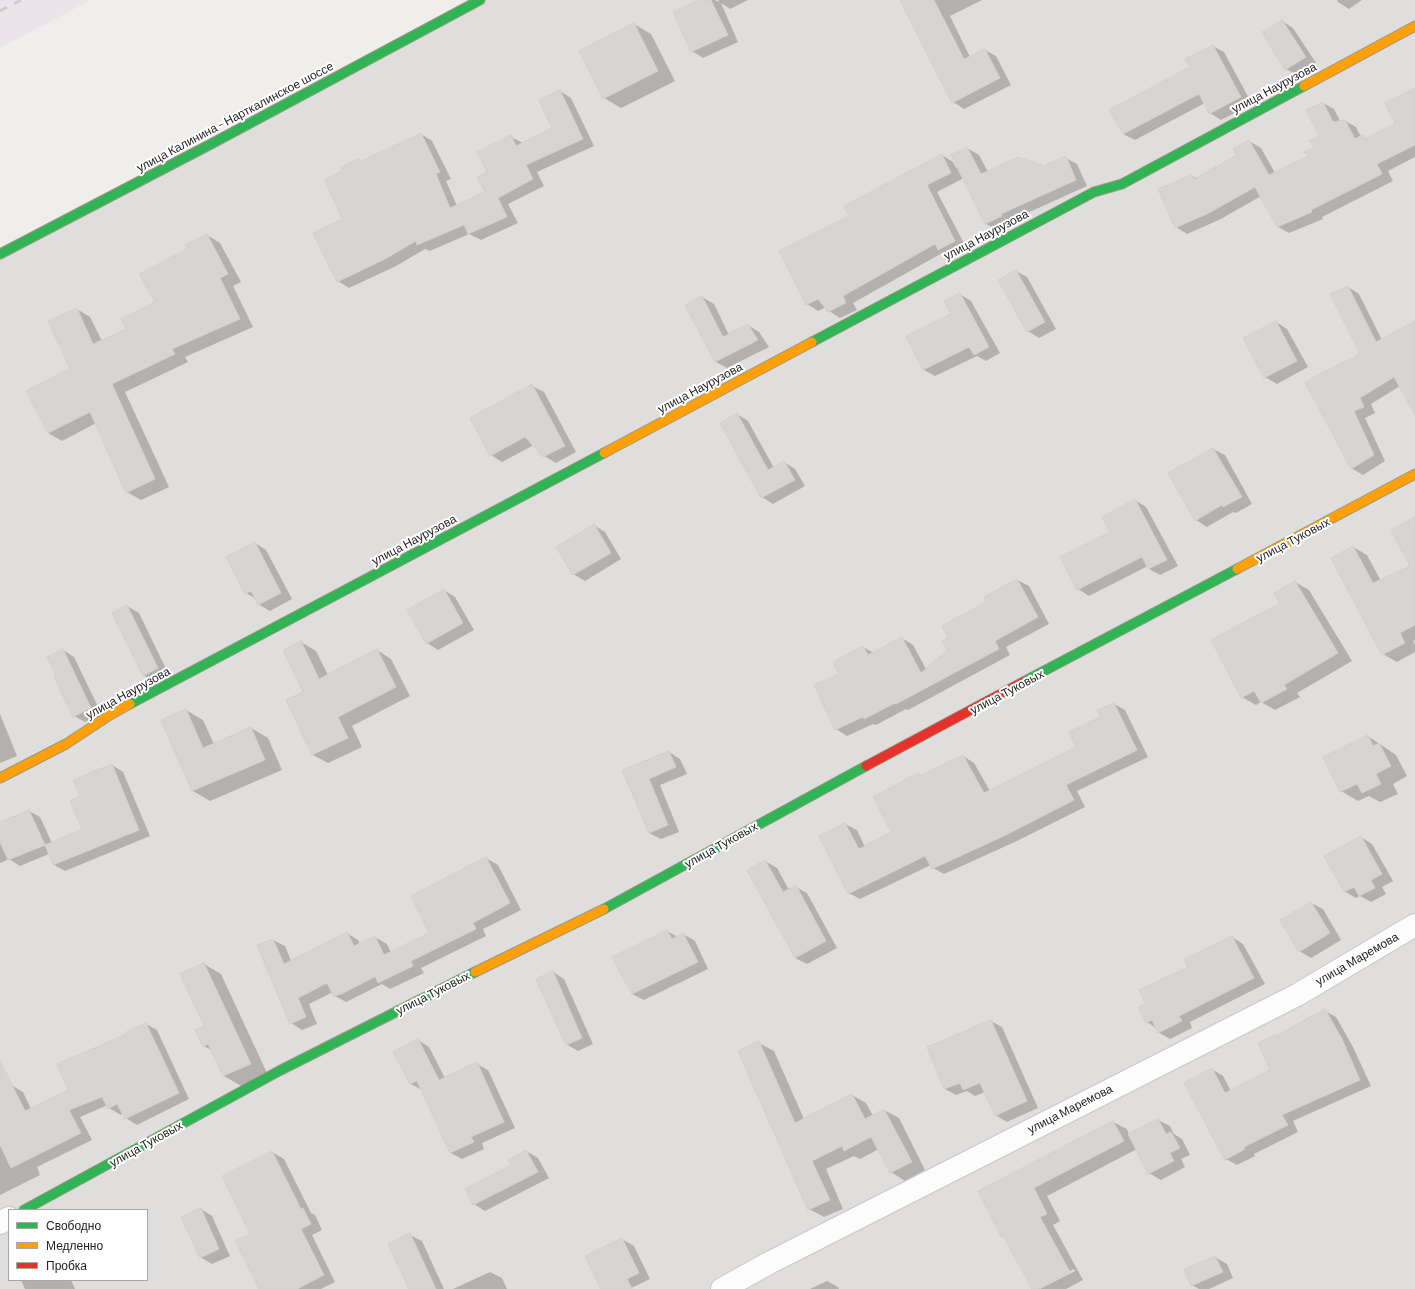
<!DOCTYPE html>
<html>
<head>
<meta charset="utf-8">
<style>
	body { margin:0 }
	#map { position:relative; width:1415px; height:1289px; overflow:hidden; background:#f0eeeb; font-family:Barlow,sans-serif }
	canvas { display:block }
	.legend { position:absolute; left:8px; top:1209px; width:140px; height:72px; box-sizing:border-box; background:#fff; border:1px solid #a7a7a7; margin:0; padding:5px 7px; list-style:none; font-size:12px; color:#222 }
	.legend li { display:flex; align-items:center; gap:8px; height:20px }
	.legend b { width:20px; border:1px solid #a7a7a7 }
</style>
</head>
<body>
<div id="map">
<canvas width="1415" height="1289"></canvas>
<ul class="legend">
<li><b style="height:5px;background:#30b455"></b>Свободно</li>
<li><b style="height:5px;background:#ff9f0a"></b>Медленно</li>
<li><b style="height:5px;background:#e5322d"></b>Пробка</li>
</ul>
</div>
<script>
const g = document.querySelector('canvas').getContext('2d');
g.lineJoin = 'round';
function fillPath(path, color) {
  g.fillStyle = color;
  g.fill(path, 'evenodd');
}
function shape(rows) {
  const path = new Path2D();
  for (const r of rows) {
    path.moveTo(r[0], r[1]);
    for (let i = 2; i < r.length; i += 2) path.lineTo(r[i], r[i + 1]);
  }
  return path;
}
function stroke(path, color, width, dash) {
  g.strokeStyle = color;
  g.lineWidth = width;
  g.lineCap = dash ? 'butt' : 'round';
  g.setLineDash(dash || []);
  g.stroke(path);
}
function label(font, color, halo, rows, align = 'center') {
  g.font = font + ' Barlow,sans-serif';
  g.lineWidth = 4;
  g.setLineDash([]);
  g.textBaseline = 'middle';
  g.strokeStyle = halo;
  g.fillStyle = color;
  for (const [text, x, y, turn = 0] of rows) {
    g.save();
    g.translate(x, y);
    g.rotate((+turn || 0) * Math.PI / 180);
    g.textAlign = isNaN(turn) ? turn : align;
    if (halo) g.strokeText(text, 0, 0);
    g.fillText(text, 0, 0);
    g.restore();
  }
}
const residential = shape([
	[480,0,1415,0,1415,1289,0,1289,0,254],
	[9,1210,147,1210,147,1280,9,1280]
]);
const industrial = shape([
	[0,0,91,0,0,48]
]);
const shadow = shape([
	[701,0,715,0,719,2,718,0,748,0,730,9,721,3,738,42,703,58,692,51],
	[902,0,982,0,950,16,970,57,985,50,996,56,1011,85,964,109,953,102],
	[1337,0,1362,0,1349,9,1338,2],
	[1282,21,1293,28,1316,63,1297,75,1286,69],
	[634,24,651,34,675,81,621,108,604,98],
	[1213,46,1224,52,1252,104,1221,120,1210,113,1205,103,1135,140,1123,134],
	[1415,89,1415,157,1388,171,1393,181,1322,217,1323,219,1289,233,1278,227,1261,196,1221,219,1187,234,1176,227,1192,176,1196,178,1238,155,1249,141,1261,148,1275,173,1310,157,1317,148,1320,136,1323,103,1334,109,1340,121,1345,121,1356,127,1361,137,1367,139,1396,124],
	[560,91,571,98,594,146,537,172,544,186,508,204,518,223,481,240,469,234,430,251,425,249,396,266,349,288,338,281,343,219,344,171,359,160,362,162,421,134,432,141,451,179,446,181,457,206,486,192,489,173,511,137,523,143,554,129],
	[967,148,979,155,988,172,1044,167,1066,158,1077,164,1087,186,1012,220,1013,223,997,230,986,224,964,178,937,192,966,247,950,256,944,252,853,303,857,310,840,318,829,311,826,307,818,311,807,304,850,217,942,155,953,162,956,168,958,167],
	[207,235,220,243,241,282,233,286,253,327,185,357,188,362,125,392,169,487,141,500,127,492,96,423,62,441,48,433,71,369,77,309,90,317,102,341,127,330,156,303,188,249],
	[1016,271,1027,277,1056,329,1039,338,1028,331],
	[1348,287,1359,294,1382,340,1415,322,1415,413,1400,386,1371,404,1375,413,1365,418,1385,461,1363,475,1351,468,1307,382,1361,355],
	[960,294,971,301,1000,353,986,361,977,356,935,376,924,370,908,336,952,314],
	[702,297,714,304,729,335,748,325,759,332,769,347,727,368,716,362,686,306],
	[1276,322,1287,329,1308,367,1277,384,1265,377,1245,339],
	[532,386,544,392,576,452,556,463,544,456,534,445,502,462,491,455],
	[737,414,748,421,774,468,784,462,795,469,805,486,773,504,762,497],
	[1213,449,1225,455,1252,504,1236,513,1233,512,1207,527,1196,520],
	[1135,500,1146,507,1178,566,1160,575,1149,569,1148,566,1089,596,1078,589,1111,532],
	[1415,518,1415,640,1413,641,1415,645,1415,652,1397,662,1383,654,1353,547,1367,555,1381,581,1412,567],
	[594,525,605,532,621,559,585,581,573,574],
	[255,543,266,550,292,599,270,611,258,604,256,599,246,593],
	[1017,580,1029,586,1049,624,1006,647,1010,655,908,710,906,709,876,725,873,724,847,736,836,729,840,674,863,647,874,653,902,638,913,645,926,669,948,650,950,638,988,602],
	[1295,582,1309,590,1352,661,1297,693,1300,697,1275,710,1261,702,1256,705,1242,697,1281,604,1275,594],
	[444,590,455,597,474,630,438,650,427,643],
	[127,606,139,613,169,675,155,682,143,675],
	[301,642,316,651,328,675,377,650,391,659,410,696,352,726,362,747,328,763,313,755,287,701,304,692],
	[63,650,74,657,102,715,85,722,74,716],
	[1114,704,1125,710,1148,757,1077,791,1085,807,1017,841,944,874,933,868,931,865,860,899,849,893,820,837,845,824,857,830,865,847,893,833,918,774,922,776,963,756,974,763,990,791,1077,748],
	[186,710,203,720,214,744,251,728,268,738,282,770,210,801,193,791,163,720],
	[0,714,17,756,0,763],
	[1368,736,1396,755,1407,776,1393,784,1398,794,1380,802,1369,796,1358,801,1341,791],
	[669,752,680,759,687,774,660,785,679,832,661,839,649,833,624,770],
	[112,765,123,772,150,836,65,871,54,865,49,854,20,866,9,859,0,863,0,824,29,811,40,817,52,843,83,830,82,797],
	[1361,837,1372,844,1393,881,1382,887,1386,894,1371,902,1360,896,1356,898,1344,891],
	[486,858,498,865,521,910,483,929,486,936,421,968,424,973,390,989,382,984,346,1002,335,996,333,992,309,1004,317,1024,302,1030,291,1023,273,940,285,946,291,961,347,933,358,940,360,944,375,937,387,944,391,953,431,934],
	[379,973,379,975,340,995,340,992],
	[765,861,777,868,789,890,796,887,807,893,837,948,807,964,795,958],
	[1311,903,1323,909,1341,940,1311,958,1299,951],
	[667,931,678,937,683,934,695,941,708,969,644,1000,632,994],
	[1232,937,1243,944,1265,984,1190,1022,1192,1028,1170,1039,1158,1032,1156,1028,1147,1022,1147,1004,1189,967],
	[204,964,221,974,267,1073,241,1086,224,1076,213,1051,204,1046,205,1026],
	[553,972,564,979,593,1044,578,1051,566,1044],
	[1325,1011,1336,1017,1353,1047,1371,1086,1293,1121,1298,1132,1254,1154,1255,1156,1237,1165,1226,1159,1212,1069,1223,1076,1231,1091,1272,1071],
	[991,1021,1002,1027,1038,1108,1007,1122,995,1115,985,1092,975,1096,967,1091,956,1095,945,1089],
	[146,1024,157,1030,189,1099,137,1125,126,1118,123,1113,121,1115,109,1108,108,1105,80,1117,92,1140,37,1167,40,1175,0,1195,0,1091,11,1085,23,1092,31,1109,70,1091,129,1034],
	[418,1040,429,1047,445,1078,477,1064,488,1070,515,1128,482,1143,484,1149,462,1159,451,1153,422,1090,411,1084,395,1052],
	[759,1043,774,1051,804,1119,852,1095,866,1103,873,1116,884,1110,899,1118,925,1170,905,1181,891,1172,879,1149,860,1159,854,1156,826,1169,843,1209,824,1217,809,1209],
	[1158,1120,1170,1126,1174,1134,1182,1139,1190,1155,1181,1159,1185,1167,1161,1180,1149,1173,1137,1149,1047,1196,1060,1221,1053,1225,1083,1280,1066,1289,1040,1289,1075,1271,1074,1269,1040,1287,1040,1289,1033,1289,1006,1237,1002,1236,980,1191,1113,1122,1127,1129,1129,1135],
	[526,1151,538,1158,549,1178,485,1211,474,1204],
	[272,1152,284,1159,311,1213,315,1215,322,1230,312,1235,335,1282,321,1289,260,1289,252,1234],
	[201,1209,212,1216,230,1256,212,1264,200,1257],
	[410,1235,422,1241,444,1289,410,1289],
	[622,1239,634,1246,650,1279,629,1289,602,1289],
	[1215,1257,1227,1264,1233,1278,1209,1289,1199,1289,1192,1285],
	[490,1272,502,1278,507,1289,453,1289],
	[21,1280,71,1280,75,1289,25,1289],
	[827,1281,838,1287,839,1289,810,1289]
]);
const building = shape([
	[699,0,711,0,728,35,691,52,673,12,699,0],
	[900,0,934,0,964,59,985,49,1000,78,952,103,900,0],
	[1282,20,1306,57,1285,70,1262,32,1282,20],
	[634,23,658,71,603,99,579,51,634,23],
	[1213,45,1241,97,1209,114,1199,94,1123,134,1109,110,1190,67,1185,59,1213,45],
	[1415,88,1415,145,1377,164,1382,174,1311,210,1312,212,1277,227,1255,187,1209,213,1175,228,1158,189,1192,175,1194,179,1237,155,1233,149,1249,140,1269,175,1308,156,1304,152,1315,148,1309,141,1319,136,1306,110,1323,102,1333,122,1345,120,1355,139,1362,135,1364,139,1395,124,1385,103,1415,88],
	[560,90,583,139,526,165,533,179,498,198,507,217,468,234,464,225,417,245,416,241,385,259,337,282,313,233,342,219,325,180,342,171,341,167,359,159,360,162,421,133,440,172,436,174,450,208,485,192,477,177,487,172,477,152,511,135,516,146,552,128,539,100,560,90],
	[967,147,981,174,1018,157,1044,166,1066,156,1076,180,1001,214,1002,216,985,224,951,155,967,147],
	[942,154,951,173,927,185,955,241,938,250,935,244,843,296,846,303,828,312,818,299,806,305,779,251,849,216,844,206,942,154],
	[207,234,228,274,220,278,240,319,172,349,175,354,112,384,155,479,126,493,90,412,48,433,26,391,70,368,48,321,77,308,93,344,126,329,121,319,155,302,139,274,187,249,185,245,207,234],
	[1016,270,1045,322,1027,332,998,280,1016,270],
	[1348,286,1376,342,1415,321,1415,415,1394,377,1360,398,1364,407,1354,411,1374,455,1351,469,1305,382,1360,354,1330,294,1348,286],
	[960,293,989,347,974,355,969,347,923,370,906,336,951,314,944,301,960,293],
	[702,296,723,337,748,324,758,340,715,362,685,305,702,296],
	[1276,321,1297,361,1264,378,1243,338,1276,321],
	[532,384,565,446,543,457,525,437,490,456,470,418,532,384],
	[737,413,768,470,784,461,795,480,761,498,720,423,737,413],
	[1213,448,1242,497,1223,507,1222,505,1195,521,1168,473,1213,448],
	[1135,499,1167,560,1148,569,1142,557,1077,590,1060,557,1110,532,1102,517,1135,499],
	[1415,517,1415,625,1400,633,1405,643,1382,655,1331,558,1353,546,1373,583,1410,566,1391,530,1415,517],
	[594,524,611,553,573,575,556,547,594,524],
	[255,542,281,593,258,605,251,591,245,594,226,557,255,542],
	[1017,579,1038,617,995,641,999,649,896,704,895,703,864,719,863,717,835,730,814,685,839,674,833,662,863,646,868,655,902,637,921,673,947,650,942,641,948,638,942,626,986,602,984,597,1017,579],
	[1295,581,1338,653,1284,685,1287,689,1261,703,1254,691,1241,698,1211,640,1280,603,1274,593,1295,581],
	[444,589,463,623,426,644,407,610,444,589],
	[127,605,158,668,143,676,112,613,127,605],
	[301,641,319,679,377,649,396,687,338,717,348,738,312,755,286,700,303,692,283,650,301,641],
	[63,649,91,708,73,717,54,677,56,675,47,657,63,649],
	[1114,703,1137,750,1066,785,1074,800,1006,835,932,869,925,856,848,894,819,836,845,823,859,849,891,832,873,797,918,773,920,776,963,755,984,793,1076,747,1069,732,1100,717,1097,710,1114,703],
	[186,709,203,748,251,727,265,760,192,791,161,720,186,709],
	[1368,735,1373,746,1379,743,1391,766,1376,774,1381,784,1362,793,1357,784,1340,792,1323,757,1368,735],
	[669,751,676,767,649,779,668,825,649,833,622,770,669,751],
	[112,764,139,830,53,865,45,845,82,829,70,801,80,796,73,780,112,764],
	[29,810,45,845,8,860,0,842,0,822,29,810],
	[1361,836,1382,874,1371,880,1375,888,1359,896,1354,887,1344,892,1324,856,1361,836],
	[486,857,510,903,473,923,476,929,411,961,413,966,378,983,375,976,334,997,327,983,298,998,306,1017,290,1024,257,945,273,939,284,964,347,932,354,946,375,936,384,955,429,933,411,896,486,857],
	[765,860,783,892,796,885,826,941,795,958,747,870,765,860],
	[1311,902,1330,933,1299,952,1280,920,1311,902],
	[667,930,672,939,683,933,698,962,632,994,612,957,667,930],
	[1232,936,1254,978,1179,1016,1182,1021,1158,1033,1152,1020,1146,1023,1138,1007,1145,1003,1139,990,1188,967,1184,959,1232,936],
	[204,963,251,1064,223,1076,208,1044,203,1047,195,1030,204,1026,180,974,204,963],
	[553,971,582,1038,566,1045,536,979,553,971],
	[1325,1009,1342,1039,1360,1080,1282,1115,1288,1125,1244,1147,1245,1149,1225,1160,1184,1083,1212,1068,1225,1093,1270,1070,1258,1043,1275,1035,1276,1036,1325,1009],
	[991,1020,1027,1101,995,1116,980,1083,963,1090,960,1083,944,1089,927,1047,991,1020],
	[146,1023,179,1093,125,1119,117,1104,108,1109,102,1097,69,1110,81,1133,11,1168,0,1145,0,1061,25,1111,68,1090,57,1064,127,1034,126,1032,146,1023],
	[418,1039,439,1080,477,1062,504,1122,471,1137,474,1142,450,1153,417,1081,410,1084,393,1052,418,1039],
	[759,1041,795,1123,852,1094,865,1119,884,1109,912,1162,890,1173,871,1137,844,1151,842,1146,812,1161,830,1200,808,1210,738,1051,759,1041],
	[1158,1119,1166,1134,1171,1132,1180,1148,1170,1153,1174,1161,1148,1174,1128,1134,1158,1119],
	[1113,1121,1124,1141,1034,1188,1047,1214,1040,1217,1070,1272,1038,1289,1032,1289,1003,1235,1001,1236,978,1191,1113,1121],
	[526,1150,538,1172,473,1205,465,1189,511,1165,508,1160,526,1150],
	[272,1151,301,1209,303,1208,311,1224,301,1229,324,1275,297,1289,259,1289,235,1241,250,1234,222,1176,272,1151],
	[201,1208,219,1249,200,1258,181,1217,201,1208],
	[410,1233,436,1289,409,1289,388,1244,410,1233],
	[622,1238,639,1273,627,1279,632,1289,601,1289,585,1256,622,1238],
	[1215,1256,1223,1272,1191,1286,1184,1270,1215,1256]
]);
const street = shape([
	[0,1223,9,1218],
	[722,1289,769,1263,1297,995,1415,925]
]);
const fast = shape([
	[0,254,211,144,480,0],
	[812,342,1094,192,1122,184,1304,86],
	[1023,682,1237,569],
	[130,704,604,453],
	[604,909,866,766],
	[24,1210,279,1071,475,972]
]);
const slow = shape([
	[1304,86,1415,26],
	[604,453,812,342],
	[1237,569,1415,474],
	[0,778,66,744,110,715,130,704],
	[475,972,604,909]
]);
const jam = shape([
	[866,766,1023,682]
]);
const rail = shape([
	[0,11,21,0]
]);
const streetNames = [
	["улица Наурузова",1274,88,-28],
	["улица Калинина - Нарткалинское шоссе",235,117,-28],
	["улица Наурузова",986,235,-28],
	["улица Наурузова",700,388,-28],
	["улица Наурузова",414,540,-28],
	["улица Туковых",1293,540,-28],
	["улица Туковых",1007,692,-28],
	["улица Наурузова",128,693,-29],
	["улица Туковых",721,845,-29],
	["улица Маремова",1357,959,-30],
	["улица Туковых",433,993,-27],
	["улица Маремова",1070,1109,-27],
	["улица Туковых",146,1144,-29]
];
fillPath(residential, '#dfdedc');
fillPath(industrial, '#ede4e9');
fillPath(shadow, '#0003');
fillPath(building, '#d7d4d2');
stroke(building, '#d3d0cc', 1);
stroke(street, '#c9c8c7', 24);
stroke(fast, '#999a82', 11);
stroke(slow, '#999a82', 11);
stroke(jam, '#999a82', 11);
stroke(street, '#fdfcfc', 22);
stroke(fast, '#30b455', 9);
stroke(slow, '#ff9f0a', 9);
stroke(jam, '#e5322d', 9);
stroke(rail, '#ccc', 3, [8, 8]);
label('12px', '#222', '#fff', streetNames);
</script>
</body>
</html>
